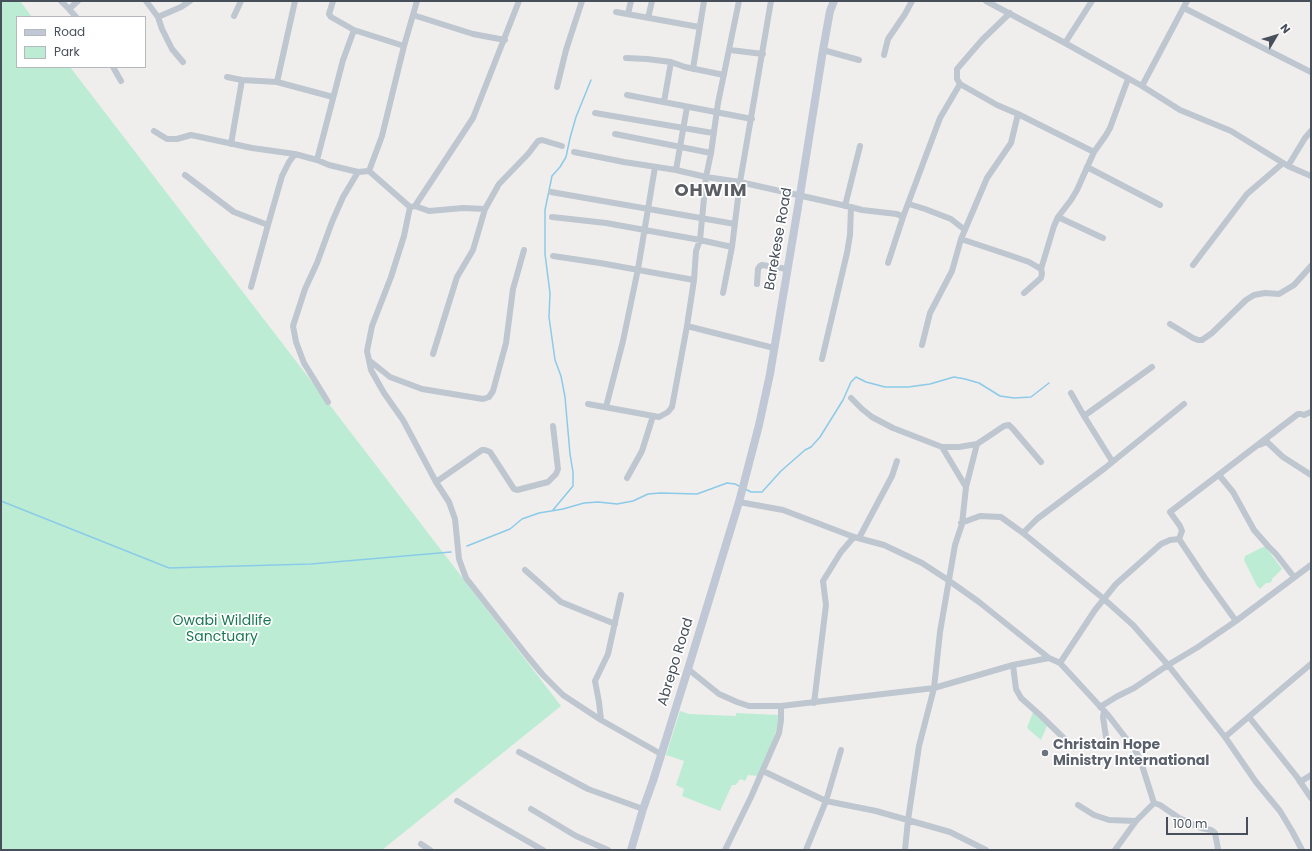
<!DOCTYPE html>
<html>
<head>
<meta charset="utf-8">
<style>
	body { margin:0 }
	#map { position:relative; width:1312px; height:851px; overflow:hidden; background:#f0eded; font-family:Poppins,sans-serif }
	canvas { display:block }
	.frame { position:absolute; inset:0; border:2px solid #464f5a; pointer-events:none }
	.legend { position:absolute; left:16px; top:16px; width:130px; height:52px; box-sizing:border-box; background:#fff; border:1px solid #b5b9bd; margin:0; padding:5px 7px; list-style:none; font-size:12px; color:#464f5a }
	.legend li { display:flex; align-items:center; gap:8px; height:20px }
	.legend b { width:20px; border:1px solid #b5b9bd }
	.north { position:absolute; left:1256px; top:16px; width:40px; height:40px; -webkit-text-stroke:3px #fff; paint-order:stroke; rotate:52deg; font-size:11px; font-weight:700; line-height:16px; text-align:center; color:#464f5a }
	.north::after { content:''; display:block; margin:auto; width:14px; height:18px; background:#464f5a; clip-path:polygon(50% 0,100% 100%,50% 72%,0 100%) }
	.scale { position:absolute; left:1166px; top:817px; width:82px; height:18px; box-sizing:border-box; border:2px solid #464f5a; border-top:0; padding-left:5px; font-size:12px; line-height:14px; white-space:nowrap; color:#464f5a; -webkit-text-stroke:3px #fff; paint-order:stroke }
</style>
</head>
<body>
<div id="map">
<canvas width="1312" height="851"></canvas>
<div class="frame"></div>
<ul class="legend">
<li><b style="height:5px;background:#c0c8d6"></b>Road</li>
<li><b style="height:11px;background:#bcedd4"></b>Park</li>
</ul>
<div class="north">N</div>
<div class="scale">100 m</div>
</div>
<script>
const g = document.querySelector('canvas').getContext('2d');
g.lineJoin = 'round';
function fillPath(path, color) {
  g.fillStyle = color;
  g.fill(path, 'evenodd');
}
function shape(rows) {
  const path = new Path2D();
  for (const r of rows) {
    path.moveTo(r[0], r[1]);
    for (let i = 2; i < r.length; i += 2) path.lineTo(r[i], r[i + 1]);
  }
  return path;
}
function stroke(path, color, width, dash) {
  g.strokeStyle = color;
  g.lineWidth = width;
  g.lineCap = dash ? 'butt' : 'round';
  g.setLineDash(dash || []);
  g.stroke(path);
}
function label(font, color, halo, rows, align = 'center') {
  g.font = font + ' Poppins,sans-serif';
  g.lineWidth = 3.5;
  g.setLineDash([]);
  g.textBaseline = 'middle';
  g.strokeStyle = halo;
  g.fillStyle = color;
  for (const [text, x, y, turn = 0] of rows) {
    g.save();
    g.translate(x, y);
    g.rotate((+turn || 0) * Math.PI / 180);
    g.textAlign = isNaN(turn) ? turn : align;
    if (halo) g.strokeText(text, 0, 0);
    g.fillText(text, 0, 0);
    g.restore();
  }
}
const green = shape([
	[1,1,20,1,32,17,17,17,17,67,70,67,561,706,382,850,1,850],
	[1265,546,1282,569,1272,579,1272,581,1269,583,1266,583,1260,589,1257,586,1244,560,1245,556],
	[680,711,689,714,736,716,736,713,778,715,779,720,775,734,769,752,758,776,748,775,745,781,740,779,736,785,732,785,720,811,682,796,684,789,676,785,684,761,666,755],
	[1033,712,1047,726,1041,740,1027,728]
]);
const stream = shape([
	[745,489,751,492,762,492,781,471,805,450,811,447,820,437,843,400,851,382,856,377,866,382,885,387,908,387,930,384,954,377,965,379,979,383,1000,396,1014,398,1031,397,1049,383],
	[1,501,169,568,311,564,451,552],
	[553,510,573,486,573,472,570,454,565,397,561,376,555,360,549,317,550,293,545,254,545,210,552,176,560,167,566,157,570,138,576,117,591,80],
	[467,546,510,529,522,519,539,513,563,509,584,503,598,502,617,504,633,501,648,494,660,493,697,494,727,483,735,484,739,486]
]);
const minor = shape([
	[61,1,69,9,78,1],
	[146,1,158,17,181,7,190,1],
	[333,1,329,14,331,17,354,30,404,46],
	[986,1,1065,43,1142,86,1180,110,1231,131,1288,166,1311,176],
	[1184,8,1311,72],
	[69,9,76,17],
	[616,12,699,27],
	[628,14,631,1],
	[413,15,473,34,505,40],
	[234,16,241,1],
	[158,17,162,29,172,49,183,62],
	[648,18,652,1],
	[1065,43,1092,1],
	[730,50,763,54],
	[823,50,859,60],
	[884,55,888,39,905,14,912,1],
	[626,58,647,59,671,62,685,67,724,75],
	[113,67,121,81],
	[693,69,704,1],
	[227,77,242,80,277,82,333,97],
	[277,82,295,1],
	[1142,86,1187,1],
	[557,87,566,50,582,1],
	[627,95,752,119],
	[664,102,671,62],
	[595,113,713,133],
	[1018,114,1094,152],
	[154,131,167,139,177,139,191,135,252,148,295,154],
	[615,134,711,153],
	[231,144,242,80],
	[574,152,624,162,676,170,706,177,740,182,851,207,850,235,847,253,822,359],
	[317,160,343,60,354,30],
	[1288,166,1305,138,1311,131],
	[1087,167,1160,205],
	[676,170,687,107],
	[369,171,410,207,415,206,429,211,463,208,485,209,473,250,457,277,433,354],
	[185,175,234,212,268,225,282,176,289,162,295,154,317,160,329,165,358,172,369,171,382,136,404,46,417,1],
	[551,192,735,224],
	[909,204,925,209,951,219,965,230],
	[415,206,473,118,519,1],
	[845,206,860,146],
	[410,207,404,236,391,277,372,326,367,351,371,370,384,393,403,420,436,482,449,502,455,519,459,559,466,578,528,657,543,675,563,695,601,720,661,754],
	[851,207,862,210,897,214,903,217],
	[485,209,499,184,528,154,538,141,542,140,562,146],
	[552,217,606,223,700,240,732,247],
	[1058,217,1103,238],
	[961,239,1006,254,1029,262,1041,269],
	[553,256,600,263,694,280],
	[888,263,903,217,940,118,960,84],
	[1193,265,1247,194,1283,163],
	[757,284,758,269,760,266,762,265,787,269],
	[251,287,268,225],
	[723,293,732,247,740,182,771,1],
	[1024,293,1041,278,1042,273,1041,269,1054,226,1058,217,1071,200,1077,190,1094,152,1106,135,1110,128,1128,79],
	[1170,324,1193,338,1198,340,1202,340,1212,333,1246,300,1254,295,1265,293,1279,294,1294,285,1311,266],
	[687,326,774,348],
	[922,345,930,313,952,271,961,239,987,178,1011,143,1018,114,997,105,960,84,957,79,957,69,982,40,1010,13],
	[370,361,390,377,422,389,483,399,489,397,493,391,506,343,513,289,524,250],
	[1071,393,1084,416,1112,461],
	[851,398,862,409,872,417,893,428,942,447,966,487,962,524,955,545,940,632,934,688,919,746,908,820,905,850],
	[328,402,304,363,296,342,293,326,305,289,317,263,332,222,343,197,358,172],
	[588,404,659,417,668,412,672,407,687,326,694,280,696,251,700,240,706,177,711,153,718,103,739,1],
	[606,407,623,341,638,269,655,167],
	[1084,416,1152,367],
	[1259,445,1267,442,1283,457,1311,475],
	[942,447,959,447,977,444],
	[1219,475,1233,492,1254,530,1268,546,1276,554,1294,577],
	[627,478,642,451,653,416],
	[436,482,482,450,485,450,490,452,514,489,517,490,548,482,556,474,558,469,553,426],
	[966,487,977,444,1004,426,1009,425,1013,429,1041,462],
	[739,502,783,510,854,537,884,545,922,563,948,580,979,602,1049,658],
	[961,523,980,516,1001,517,1023,533,1104,599,1133,625,1168,665,1225,737,1256,782,1280,811,1292,831,1302,850],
	[1023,533,1037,519,1105,468,1184,404],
	[859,538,892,476,897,461],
	[525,570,561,602,615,624],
	[1236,621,1205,578,1179,539,1182,531,1180,526,1170,512,1298,414,1301,414,1304,415,1311,412],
	[1060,663,1095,610,1116,584,1161,544,1170,540,1179,539],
	[1013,665,1016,689,1021,698,1040,715,1074,748],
	[688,669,719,694,737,702,749,706,781,706,934,688,1013,665,1049,658,1060,663,1108,715,1135,750,1140,759,1154,803,1136,821,1115,850],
	[814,703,826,605,823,581,841,552,854,537],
	[1100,707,1116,697,1134,688,1168,665,1198,647,1236,621,1311,565],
	[1104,711,1103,717,1106,737],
	[1249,717,1297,777,1311,798],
	[601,720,599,702,595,681,608,654,621,595],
	[1225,737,1286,685,1311,664],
	[519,752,588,789,643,809],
	[763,771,826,801,876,811,950,832,986,850],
	[1300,782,1311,775],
	[457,801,543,850],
	[1154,803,1160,805,1179,818,1201,828,1211,830,1215,833,1218,849],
	[1078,805,1094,815,1109,820,1136,821],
	[531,809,576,836,608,850],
	[421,844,430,850],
	[725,850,751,797,779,733,781,720,781,706],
	[806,850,826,801,841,750]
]);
const secondary = shape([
	[631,850,643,809,653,781,688,669,739,502,759,425,770,374,800,195,823,50,830,11,834,1]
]);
const markers = [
	[1045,753,4,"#6b7280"]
];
const streetNames = [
	["Barekese Road",779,239,-80],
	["Abrepo Road",676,662,-73]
];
const parkNames = [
	["Owabi Wildlife",222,621],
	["Sanctuary",222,637]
];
const worshipNames = [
	["Christain Hope",1053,745],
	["Ministry International",1053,761]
];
const districtNames = [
	["OHWIM",711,191]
];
fillPath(green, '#bcedd4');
stroke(stream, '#8bcbe8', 1.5);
stroke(minor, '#bec6cf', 6);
stroke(secondary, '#c0c8d6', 8);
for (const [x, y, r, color] of markers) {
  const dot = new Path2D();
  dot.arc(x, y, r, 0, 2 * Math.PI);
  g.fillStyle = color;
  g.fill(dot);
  stroke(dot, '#fff', 1.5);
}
label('14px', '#464f5a', '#fff', streetNames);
label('14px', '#1a7852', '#fff', parkNames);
label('bold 14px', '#5b616d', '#fff', worshipNames, 'left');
g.letterSpacing = '1px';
label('bold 18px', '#5a5d62', '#fff', districtNames);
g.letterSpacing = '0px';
</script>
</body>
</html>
